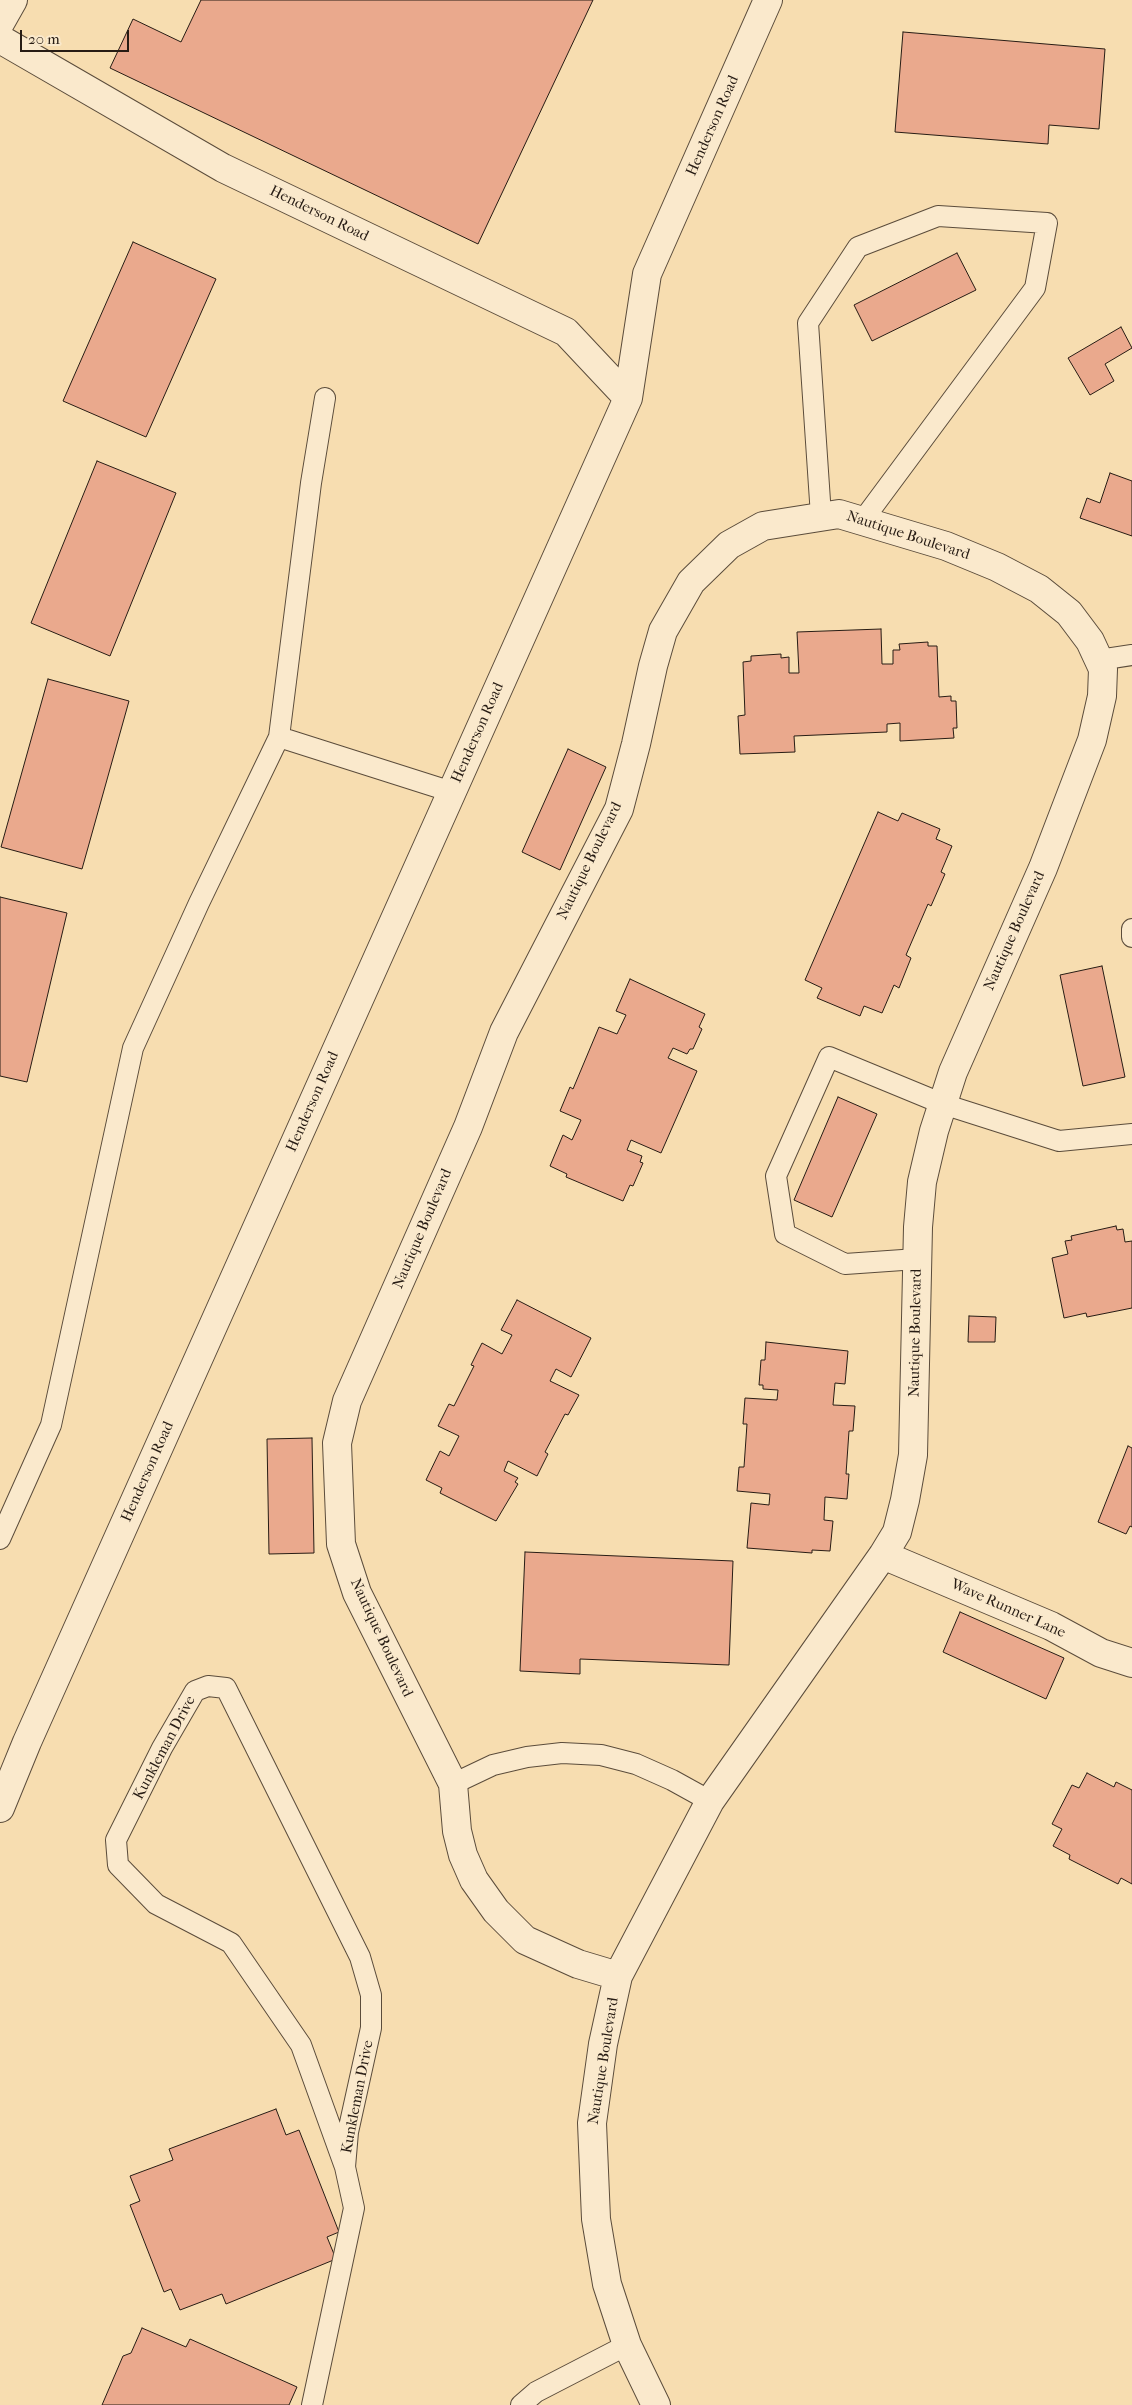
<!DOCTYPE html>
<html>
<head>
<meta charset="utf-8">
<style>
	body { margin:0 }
	#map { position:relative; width:1132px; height:2405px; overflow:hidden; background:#f7ddb0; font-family:"IM FELL French Canon",serif }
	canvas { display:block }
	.scale { position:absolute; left:20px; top:30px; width:109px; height:22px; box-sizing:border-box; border:2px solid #271c14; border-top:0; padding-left:6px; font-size:15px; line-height:18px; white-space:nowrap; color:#271c14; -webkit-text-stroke:4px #fae9cc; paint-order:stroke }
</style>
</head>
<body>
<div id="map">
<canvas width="1132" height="2405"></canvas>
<div class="scale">20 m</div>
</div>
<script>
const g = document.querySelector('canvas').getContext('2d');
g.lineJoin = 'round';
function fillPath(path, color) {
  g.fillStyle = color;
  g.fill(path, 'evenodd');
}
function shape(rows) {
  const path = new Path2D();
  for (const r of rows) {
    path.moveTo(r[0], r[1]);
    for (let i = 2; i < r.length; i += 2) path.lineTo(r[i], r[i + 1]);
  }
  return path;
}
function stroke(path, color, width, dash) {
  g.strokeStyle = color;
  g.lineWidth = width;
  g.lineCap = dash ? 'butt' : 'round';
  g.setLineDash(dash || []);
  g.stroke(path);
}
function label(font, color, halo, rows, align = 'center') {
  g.font = font + ' "IM FELL French Canon",serif';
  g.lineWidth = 4;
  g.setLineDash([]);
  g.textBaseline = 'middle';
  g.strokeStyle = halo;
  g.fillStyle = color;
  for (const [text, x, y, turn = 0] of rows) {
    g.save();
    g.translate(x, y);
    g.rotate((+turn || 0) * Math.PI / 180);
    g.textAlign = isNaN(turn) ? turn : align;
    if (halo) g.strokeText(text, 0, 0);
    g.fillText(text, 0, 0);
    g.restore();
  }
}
const building = shape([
	[201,0,593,0,478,244,110,68,133,19,181,42,201,0],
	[903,32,1105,49,1099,129,1049,125,1048,144,895,132,903,32],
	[133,242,216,279,146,437,63,401,133,242],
	[957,253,976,290,872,341,854,305,957,253],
	[1121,327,1132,348,1105,364,1114,381,1090,395,1068,358,1121,327],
	[97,461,176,493,110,656,31,623,97,461],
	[1110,473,1132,481,1132,536,1080,518,1087,498,1100,503,1110,473],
	[881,629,882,664,893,664,893,650,900,650,899,644,928,642,928,646,937,646,939,697,951,696,951,701,956,701,957,728,953,728,954,738,900,741,900,723,887,724,887,732,794,736,795,752,740,754,738,716,745,715,743,662,751,661,751,656,781,654,781,658,789,657,789,673,799,673,797,632,881,629],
	[48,679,129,701,82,869,1,847,48,679],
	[568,749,606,767,560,870,522,852,568,749],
	[878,812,898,821,902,813,940,829,936,839,952,846,941,872,945,874,931,906,928,904,906,955,911,958,899,988,894,985,882,1013,864,1006,860,1016,817,998,822,988,805,980,878,812],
	[0,897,67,913,27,1082,0,1076,0,897],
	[1102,966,1125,1077,1083,1086,1060,975,1102,966],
	[630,979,705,1014,699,1027,702,1029,693,1049,690,1049,687,1054,673,1048,668,1058,697,1071,661,1153,631,1140,627,1150,642,1156,640,1162,643,1163,633,1186,630,1185,623,1201,566,1177,567,1174,550,1166,563,1135,572,1140,581,1120,560,1111,570,1087,573,1089,599,1027,617,1034,626,1015,616,1011,630,979],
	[838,1097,877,1114,832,1217,794,1200,838,1097],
	[1116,1226,1117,1230,1123,1229,1125,1242,1132,1241,1132,1308,1087,1317,1086,1313,1064,1318,1052,1258,1068,1254,1065,1241,1072,1240,1071,1236,1116,1226],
	[517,1300,591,1338,571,1377,556,1369,550,1381,579,1395,568,1415,565,1414,545,1452,548,1454,537,1476,508,1461,504,1471,518,1478,515,1482,518,1484,496,1521,440,1493,442,1488,426,1480,440,1451,449,1456,459,1436,438,1426,449,1404,454,1406,474,1366,471,1365,482,1343,502,1354,512,1335,501,1330,517,1300],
	[969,1316,996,1317,995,1342,968,1342,969,1316],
	[766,1342,848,1351,845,1384,835,1383,833,1405,855,1406,853,1431,849,1431,846,1474,849,1474,847,1499,825,1497,824,1520,833,1521,830,1551,812,1550,812,1553,747,1548,751,1503,769,1505,770,1494,737,1491,739,1467,744,1467,747,1424,743,1424,745,1398,777,1400,778,1390,763,1389,763,1385,759,1385,761,1360,765,1360,766,1342],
	[312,1438,314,1553,269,1554,267,1439,312,1438],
	[1128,1446,1132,1448,1132,1527,1130,1526,1126,1534,1098,1522,1128,1446],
	[525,1552,733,1561,729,1665,580,1659,580,1674,520,1671,525,1552],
	[960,1612,1064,1658,1046,1699,943,1652,960,1612],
	[1087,1773,1114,1787,1116,1782,1132,1790,1132,1884,1121,1878,1118,1884,1069,1859,1070,1855,1053,1846,1062,1829,1052,1824,1072,1785,1079,1788,1087,1773],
	[276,2109,286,2135,299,2130,339,2232,327,2237,336,2259,226,2304,222,2294,180,2310,171,2289,164,2292,130,2205,140,2201,130,2176,173,2160,169,2149,276,2109],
	[142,2328,186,2347,190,2339,297,2387,289,2405,102,2405,123,2356,131,2353,142,2328]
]);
const service = shape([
	[821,516,808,323,858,247,938,216,1047,223,1035,288,863,520],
	[1099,660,1132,655],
	[279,737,452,792],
	[1132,929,1132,937],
	[917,1259,845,1264,785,1234,776,1176,829,1057,943,1104,1059,1141,1132,1134],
	[0,1539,51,1425,133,1048,199,903,279,737,311,483,325,398],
	[453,1784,493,1765,527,1757,562,1753,601,1755,636,1764,672,1780,710,1801],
	[312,2405,354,2208,345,2167,301,2045,231,1943,156,1904,118,1865,116,1840,162,1748,195,1691,208,1686,226,1688,360,1957,371,1995,371,2028,348,2132,345,2167],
	[521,2405,536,2392,627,2345]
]);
const minor = shape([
	[0,23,13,0],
	[0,39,223,168,566,332,628,398],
	[883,1555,1051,1626,1101,1653,1132,1663],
	[0,1808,27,1742,628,398,647,274,768,0],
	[618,1976,578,1964,525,1940,496,1911,474,1880,463,1855,457,1831,453,1784,357,1593,341,1544,337,1443,347,1401,468,1127,504,1032,619,809,636,744,653,666,663,631,691,582,729,545,763,526,839,514,946,546,997,567,1039,589,1069,613,1090,641,1103,669,1102,696,1092,740,1043,868,953,1072,934,1131,922,1182,918,1227,913,1455,905,1500,897,1532,883,1555,710,1801,618,1976,603,2044,592,2123,596,2219,607,2284,627,2345,656,2405]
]);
const streetNames = [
	["Henderson Road",713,126,-66],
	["Henderson Road",319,214,26],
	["Nautique Boulevard",908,536,18],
	["Henderson Road",478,733,-66],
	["Nautique Boulevard",590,861,-64],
	["Nautique Boulevard",1015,931,-66],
	["Henderson Road",313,1102,-66],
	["Nautique Boulevard",423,1229,-67],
	["Nautique Boulevard",916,1333,-89],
	["Henderson Road",148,1472,-66],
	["Wave Runner Lane",1008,1609,24],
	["Nautique Boulevard",381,1638,65],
	["Kunkleman Drive",165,1748,-62],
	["Nautique Boulevard",604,2061,-81],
	["Kunkleman Drive",358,2097,-79]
];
fillPath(building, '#eaa98d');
stroke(building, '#271c14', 1);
stroke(service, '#5b4c3b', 22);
stroke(minor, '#5b4c3b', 30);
stroke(service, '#fae9cc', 20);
stroke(minor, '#fae9cc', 28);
label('15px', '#271c14', '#fae9cc', streetNames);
</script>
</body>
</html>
